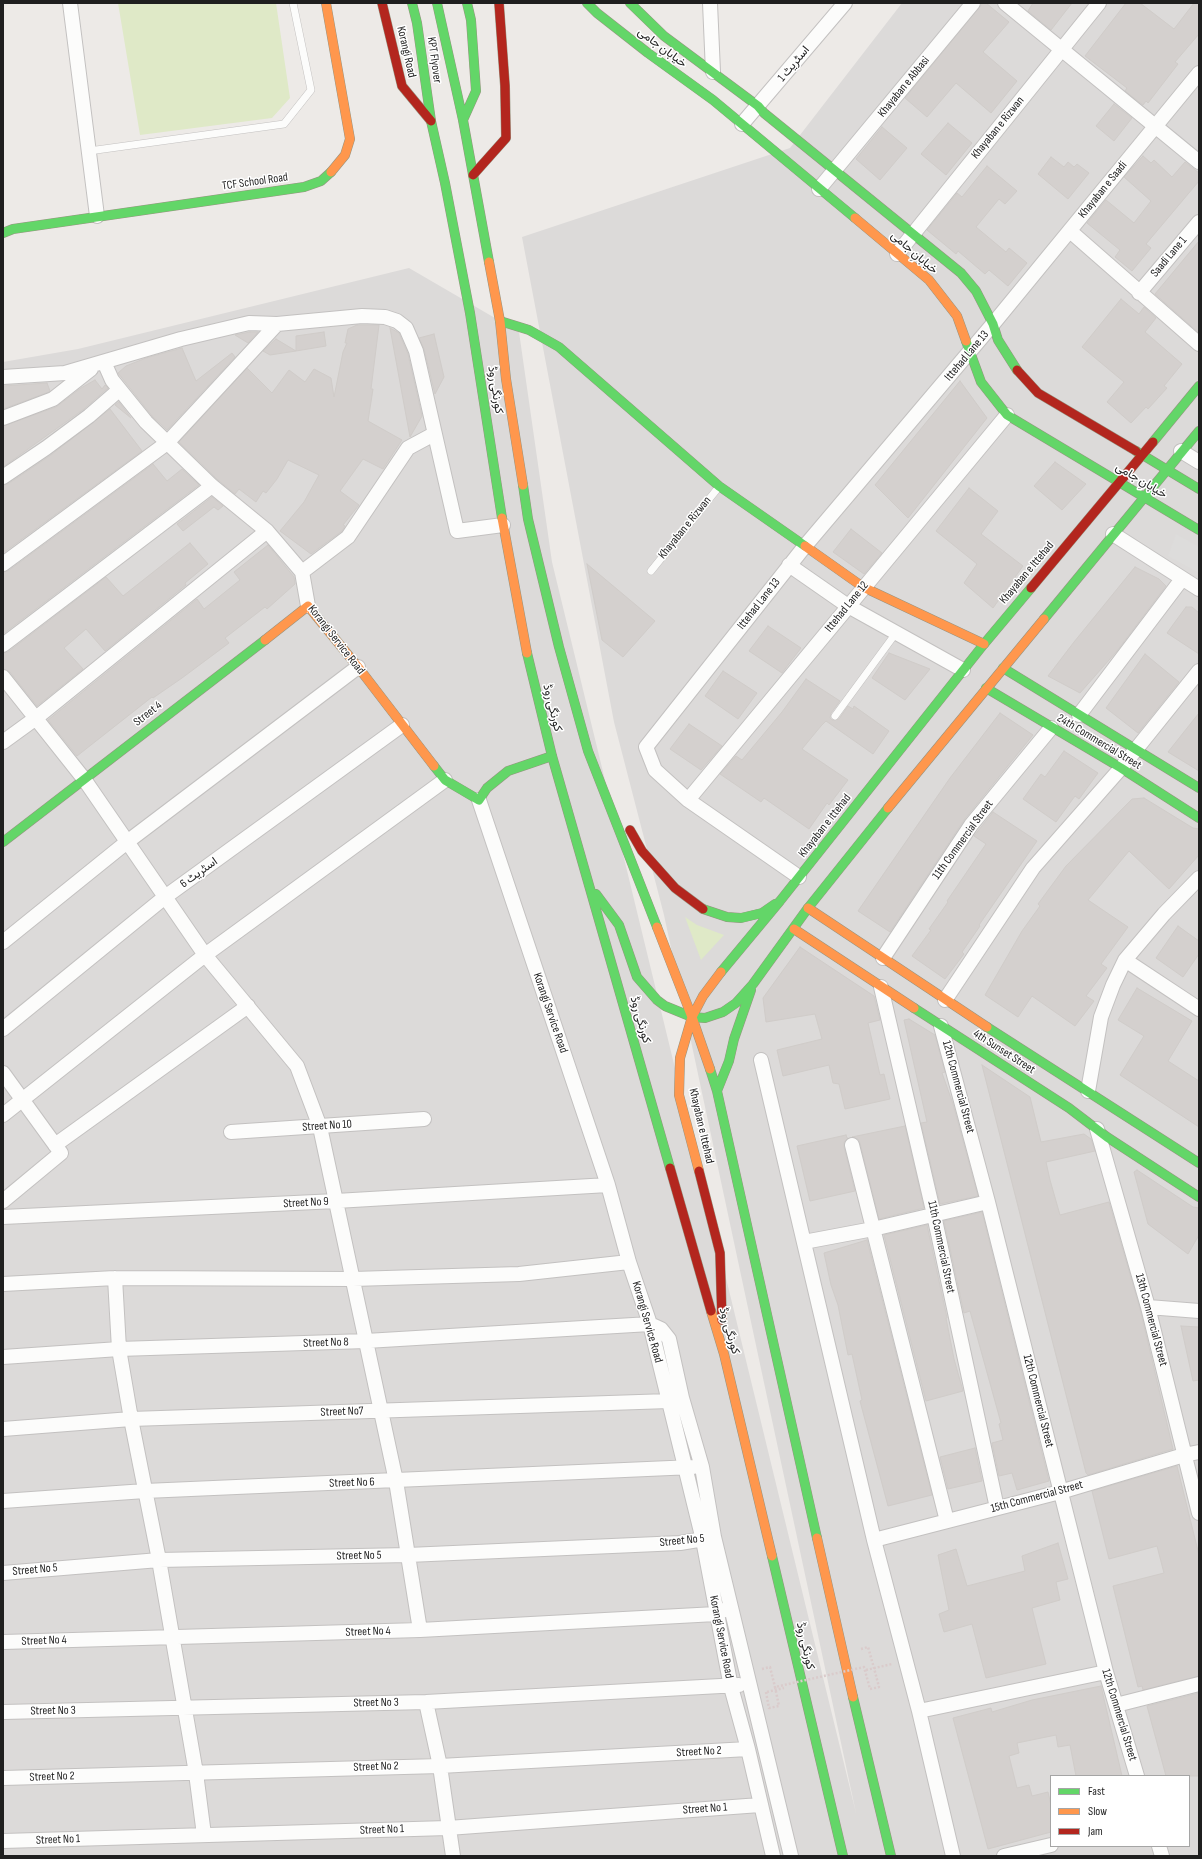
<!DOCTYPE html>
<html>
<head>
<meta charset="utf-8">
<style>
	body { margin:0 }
	#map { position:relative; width:1202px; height:1859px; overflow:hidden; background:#edeae7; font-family:"Sofia Sans Condensed",sans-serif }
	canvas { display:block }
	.frame { position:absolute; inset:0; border:4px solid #1f1f1f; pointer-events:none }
	.legend { position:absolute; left:1050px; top:1775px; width:140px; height:72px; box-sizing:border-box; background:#fff; border:1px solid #a5a5a5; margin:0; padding:5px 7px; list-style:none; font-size:12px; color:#1f1f1f }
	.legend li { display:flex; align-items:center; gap:8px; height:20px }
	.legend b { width:20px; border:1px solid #a5a5a5 }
</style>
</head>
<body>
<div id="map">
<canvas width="1202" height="1859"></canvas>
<div class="frame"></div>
<ul class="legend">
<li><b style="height:5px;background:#63d668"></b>Fast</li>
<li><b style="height:5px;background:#ff974d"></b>Slow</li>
<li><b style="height:5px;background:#b3261e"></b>Jam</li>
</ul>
</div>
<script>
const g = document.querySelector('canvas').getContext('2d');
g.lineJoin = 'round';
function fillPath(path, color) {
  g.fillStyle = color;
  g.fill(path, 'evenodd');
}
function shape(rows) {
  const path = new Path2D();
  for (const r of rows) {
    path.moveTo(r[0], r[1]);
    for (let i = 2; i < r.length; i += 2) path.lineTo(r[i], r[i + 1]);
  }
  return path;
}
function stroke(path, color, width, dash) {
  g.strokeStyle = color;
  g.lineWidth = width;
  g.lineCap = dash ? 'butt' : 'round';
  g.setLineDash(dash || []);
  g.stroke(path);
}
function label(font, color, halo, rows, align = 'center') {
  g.font = font + ' "Sofia Sans Condensed",Vazirmatn,sans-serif';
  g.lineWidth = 3;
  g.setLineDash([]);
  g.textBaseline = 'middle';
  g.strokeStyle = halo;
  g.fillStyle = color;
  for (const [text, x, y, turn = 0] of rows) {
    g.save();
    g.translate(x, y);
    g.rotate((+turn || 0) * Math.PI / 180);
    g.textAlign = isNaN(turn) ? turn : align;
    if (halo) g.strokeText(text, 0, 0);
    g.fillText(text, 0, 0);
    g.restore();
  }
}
const residential = shape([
	[902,3,1199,3,1199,1856,3,1856,3,362,78,349,409,268,519,332,552,562,856,1813,664,915,614,722,522,237,790,148],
	[1051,1776,1189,1776,1189,1846,1051,1846]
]);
const grass = shape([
	[118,3,276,3,290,98,272,118,140,135],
	[685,917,697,925,724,935,701,960]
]);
const parking = shape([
	[1176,534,1199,547,1199,573,1168,556]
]);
const building = shape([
	[983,3,986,3,1009,22,983,52,1017,81,991,113,956,83,927,117,905,98,983,3],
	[1033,3,1072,3,1051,30,1028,11,1033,3],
	[1126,3,1140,3,1174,29,1194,3,1199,3,1199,34,1175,62,1178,64,1148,103,1146,101,1143,105,1125,91,1127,88,1085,56,1126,3],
	[1114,104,1132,118,1114,141,1096,126,1114,104],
	[948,123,972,143,946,175,921,154,948,123],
	[882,127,907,148,880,180,856,159,882,127],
	[1143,156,1151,163,1154,160,1172,177,1185,162,1199,173,1199,181,1146,244,1151,248,1132,271,1115,257,1120,250,1087,223,1106,200,1134,223,1151,201,1124,177,1143,156],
	[1051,157,1064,167,1068,162,1074,167,1077,164,1089,173,1068,199,1038,174,1051,157],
	[987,166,1017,191,1005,204,999,199,976,227,1006,252,1009,248,1027,263,1008,286,989,270,985,274,958,251,956,254,927,230,957,193,962,197,987,166],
	[1199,241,1199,333,1155,294,1199,241],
	[1121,299,1139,314,1144,307,1156,318,1145,332,1182,364,1164,386,1167,388,1148,409,1146,407,1131,423,1107,402,1124,382,1082,347,1121,299],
	[357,325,379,325,371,389,373,389,368,421,402,440,383,469,363,459,340,491,359,505,343,525,345,526,342,531,311,554,280,531,304,502,319,475,288,460,277,479,266,493,263,491,256,502,239,489,235,494,218,480,179,442,247,368,272,393,289,370,305,382,314,369,331,378,334,397,343,352,347,343,345,343,348,329,357,325],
	[390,328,399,333,408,354,422,416,410,437,390,328],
	[250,332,258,332,248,343,235,335,250,332],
	[324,332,326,346,296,351,296,336,324,332],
	[434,334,444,377,435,394,424,349,419,338,434,334],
	[276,339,296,351,270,355,263,351,276,339],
	[182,348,196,381,232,353,235,357,167,430,152,416,118,373,126,366,146,358,182,348],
	[95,380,102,389,105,385,108,388,84,409,3,467,3,426,56,407,81,388,95,380],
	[960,381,987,418,908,518,875,485,960,381],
	[47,383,50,391,49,392,3,409,3,386,47,383],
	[119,402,131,418,115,405,119,402],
	[110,409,142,451,3,553,3,485,8,484,51,455,110,409],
	[1055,462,1086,484,1062,510,1034,486,1055,462],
	[153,464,167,481,182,469,199,485,3,634,3,572,8,571,153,464],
	[969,488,998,511,981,534,1023,566,993,608,964,583,977,564,936,531,969,488],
	[212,497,223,506,218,510,214,507,183,531,177,524,212,497],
	[851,529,882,553,864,574,833,552,851,529],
	[190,543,208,564,185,583,186,585,105,651,86,629,64,648,83,669,37,706,10,672,3,669,3,653,8,652,106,577,123,596,190,543],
	[268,545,294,577,295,584,267,609,265,607,225,638,229,643,182,678,153,698,152,697,77,756,48,720,197,599,204,609,240,580,234,572,268,545],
	[587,564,655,621,623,657,602,640,587,564],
	[1135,567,1159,579,1166,586,1117,651,1080,693,1048,676,1074,642,1135,567],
	[1186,607,1192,607,1199,613,1199,654,1167,633,1186,607],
	[768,626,801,648,782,673,749,651,768,626],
	[889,653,930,669,905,700,872,678,889,653],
	[1145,654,1179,682,1138,733,1106,708,1145,654],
	[723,671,757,693,738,719,705,696,723,671],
	[806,679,840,701,831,713,830,718,832,720,839,719,848,706,853,709,854,706,889,731,873,754,826,721,821,726,802,749,848,780,829,805,827,803,809,829,764,798,761,802,720,774,736,756,742,760,782,712,806,679],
	[1000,713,1033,735,964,820,890,932,858,911,950,778,1000,713],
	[1199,713,1199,771,1168,752,1199,713],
	[689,724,722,746,701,770,670,749,689,724],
	[1064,751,1098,773,1079,799,1075,796,1056,822,1023,799,1041,774,1045,777,1064,751],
	[1144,798,1193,828,1199,829,1199,855,1169,889,1129,851,1088,900,1128,927,1101,964,1107,968,1086,996,1094,1001,1075,1026,1032,996,1018,1017,985,995,1022,931,1040,906,1038,904,1066,866,1132,799,1144,798],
	[993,812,1037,841,979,925,980,926,962,952,964,954,945,979,912,956,931,930,929,929,948,902,947,901,986,844,974,836,993,812],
	[1178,926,1199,941,1199,954,1183,977,1156,958,1178,926],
	[800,947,874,996,880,1020,868,1023,880,1075,884,1074,890,1099,845,1109,839,1084,833,1083,829,1065,783,1076,777,1050,822,1039,815,1014,766,1022,763,998,800,947],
	[1137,988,1192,1021,1168,1061,1199,1081,1199,1127,1120,1075,1144,1036,1118,1020,1137,988],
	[909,1019,935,1035,945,1072,942,1073,953,1104,978,1196,940,1204,921,1123,927,1122,904,1020,909,1019],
	[982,1065,1030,1097,1041,1142,1084,1134,1091,1139,1095,1151,1046,1162,1050,1180,1060,1215,1109,1202,1140,1309,1173,1449,1088,1475,1086,1473,982,1065],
	[905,1126,924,1208,879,1219,860,1143,858,1139,852,1137,905,1126],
	[846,1135,847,1138,848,1138,844,1142,844,1147,855,1191,810,1201,797,1146,846,1135],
	[1137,1170,1193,1207,1199,1208,1199,1235,1188,1254,1148,1224,1134,1172,1137,1170],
	[982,1212,1049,1481,1017,1490,1012,1473,999,1476,992,1443,1003,1440,999,1424,1001,1423,970,1311,964,1313,944,1221,982,1212],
	[927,1225,947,1318,946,1318,954,1359,963,1391,926,1401,884,1235,927,1225],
	[867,1240,932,1495,888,1506,860,1401,862,1400,852,1354,848,1355,838,1305,831,1285,824,1253,867,1240],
	[1181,1326,1199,1327,1199,1380,1193,1381,1181,1326],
	[975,1448,982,1481,948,1489,940,1457,975,1448],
	[1177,1466,1199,1555,1199,1676,1143,1690,1142,1686,1138,1687,1113,1586,1164,1573,1157,1546,1109,1559,1092,1491,1177,1466],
	[1058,1543,1068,1579,1056,1582,1060,1600,1032,1608,1046,1664,986,1678,972,1624,944,1632,939,1614,949,1610,938,1555,956,1549,967,1586,1025,1571,1022,1556,1058,1543],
	[1101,1686,1122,1776,1076,1776,1070,1745,1058,1747,1056,1735,1017,1743,1019,1753,1009,1756,1017,1788,1029,1785,1032,1796,1048,1792,1051,1805,1051,1832,988,1849,953,1718,991,1708,992,1712,1032,1700,1101,1686],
	[1199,1693,1199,1776,1166,1776,1147,1706,1199,1693]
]);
const path = shape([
	[861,1649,868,1647,874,1668],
	[762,1669,770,1667,775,1687],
	[866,1670,892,1664],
	[767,1692,784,1688]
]);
const lane = shape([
	[89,151,284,124,311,90,293,3],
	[651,571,718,488],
	[835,716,896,633]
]);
const street = shape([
	[70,3,97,216],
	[710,3,713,72],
	[1005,3,1199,162],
	[742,124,845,3],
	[819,189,973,3],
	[1070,231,1199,344],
	[897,254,1099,3],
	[1139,293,1199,222],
	[104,362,112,380,146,422,212,486,267,531,302,572,308,606],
	[3,377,65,373,181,339,249,323,277,324,362,316,385,317,397,321,406,328,416,351,457,531,503,525],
	[3,418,53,399,91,369],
	[1181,451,1199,462],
	[3,477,46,448,89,416,119,390],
	[1113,534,1199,589],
	[3,564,167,443,277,324],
	[789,565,848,606,963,670],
	[302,572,348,537,408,448,434,434],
	[3,645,212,486],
	[3,677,84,779,205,955,297,1066,320,1127,396,1481,420,1630],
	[1079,715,1182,579],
	[3,742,36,718,267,531],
	[479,800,608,1185,629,1262,650,1324,703,1540,731,1687,748,1749,773,1856],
	[688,800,1007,415],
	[799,877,688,800,655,770,646,747,805,546,993,324,1199,73],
	[3,942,127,842,358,667],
	[883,958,971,825,1051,728],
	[1125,960,1199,1009],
	[881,987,934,1215,997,1508],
	[945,1000,1033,868,1121,768,1199,671],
	[941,1026,988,1202,1106,1672,1137,1776],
	[3,1029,165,897,402,725],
	[761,1060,874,1540,919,1711,953,1856],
	[3,1073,61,1153,3,1201],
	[1088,1091,1101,1017,1113,985,1125,960,1164,914,1199,878],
	[3,1115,205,955,445,780],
	[1097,1129,1148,1307,1199,1513],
	[231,1132,424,1119],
	[55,1145,248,1006],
	[852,1145,947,1521],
	[3,1217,336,1201,608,1185],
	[804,1242,873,1229,988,1202],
	[115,1278,119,1349,131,1419,159,1560,196,1773,204,1835],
	[3,1284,115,1278,353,1279,519,1274,629,1262],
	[1148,1307,1199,1311],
	[3,1357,119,1349,366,1341,650,1324,661,1329,669,1339,682,1398,702,1467,714,1537,791,1856],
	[3,1429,131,1419,669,1401,677,1399],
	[3,1501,145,1491,693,1467],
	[874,1540,1060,1492,1184,1455,1199,1452],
	[3,1573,159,1560,408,1555,680,1543,710,1538],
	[3,1642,420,1630,716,1614,724,1610],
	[426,1702,440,1766,453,1856],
	[1116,1705,1199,1684],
	[919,1711,1106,1672],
	[3,1712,426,1702,739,1685],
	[3,1778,440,1766,748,1749],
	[3,1841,448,1828,760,1805],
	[1159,1846,1162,1856],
	[1004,1856,1051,1845]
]);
const fast = shape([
	[412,3,417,23,431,121,445,183,470,313,502,518],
	[437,3,463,120,489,262],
	[587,3,597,13,648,53,713,100,855,218],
	[630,3,664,36,758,106,764,113,961,273,976,291,993,324,998,340,1017,370],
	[463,120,476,91,471,20,467,3],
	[3,233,13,229,304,187,321,181,331,172],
	[500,321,529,330,559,347,719,486,805,546],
	[966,341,981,382,1007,415,1199,530],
	[1153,442,1199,386],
	[1136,451,1199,489],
	[523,485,528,519,559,647,588,751,657,927],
	[1044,619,1199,431],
	[527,653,552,756,670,1168],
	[1003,668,1199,788],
	[986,688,1121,768,1199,818],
	[434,766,445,780,479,800,487,788,508,771,552,756],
	[3,842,265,640],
	[596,894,619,925,637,977,657,1000,665,1006,692,1017,705,1018,723,1012,736,1003,753,984,808,908,888,808],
	[703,909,727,917,741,918,762,913,775,904],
	[721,972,780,901,984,644,1031,588],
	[914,1008,1069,1108,1107,1137,1199,1197],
	[987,1027,1199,1163],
	[710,1069,717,1091,817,1538],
	[717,1091,729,1061,734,1039,751,990],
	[772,1556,843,1856],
	[853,1697,891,1856]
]);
const slow = shape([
	[326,3,350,139,345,155,331,172],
	[855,218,929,280,957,316,966,341],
	[489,262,500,321,506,379,523,485],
	[502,518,527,653],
	[805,546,863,587,984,644],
	[265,640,308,606,358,667,434,766],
	[888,808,1044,619],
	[808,908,987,1027],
	[657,927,692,1017,710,1069],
	[794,929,914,1008],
	[699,1171,679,1095,680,1058,692,1017,703,996,721,972],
	[711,1311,724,1354,772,1556],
	[817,1538,853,1697]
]);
const jam = shape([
	[382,3,402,86,431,121],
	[473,175,506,138,505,86,499,3],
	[1017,370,1038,393,1136,451],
	[1031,588,1153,442],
	[630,830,642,851,675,888,703,909],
	[670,1168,711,1311],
	[699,1171,720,1253,722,1320]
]);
const pathBridge = shape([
	[766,1692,769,1708,779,1706,775,1687,864,1667,870,1689,879,1687,874,1668]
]);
const streetNames = [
	["خیابانِ جامی",662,48,37],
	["Korangi Road",406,52,77],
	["KPT Flyover",434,60,82],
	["اسٹریٹ 1",794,64,-50],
	["Khayaban e Abbasi",904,87,-51],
	["Khayaban e Rizwan",998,128,-51],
	["TCF School Road",255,182,-8],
	["Khayaban e Saadi",1103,190,-51],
	["خیابانِ جامی",914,253,41],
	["Saadi Lane 1",1169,257,-50],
	["Ittehad Lane 13",967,356,-50],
	["کورنگی روڈ",495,390,81],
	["خیابانِ جامی",1141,481,31],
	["Khayaban e Rizwan",685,528,-51],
	["Khayaban e Ittehad",1027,573,-50],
	["Ittehad Lane 13",759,604,-52],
	["Ittehad Lane 12",847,607,-51],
	["Korangi Service Road",336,640,52],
	["کورنگی روڈ",552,708,76],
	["Street 4",148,714,-38],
	["24th Commercial Street",1099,742,31],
	["Khayaban e Ittehad",825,826,-52],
	["11th Commercial Street",963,840,-54],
	["اسٹریٹ 6",199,873,-36],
	["Korangi Service Road",550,1013,71],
	["کورنگی روڈ",640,1020,74],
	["4th Sunset Street",1004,1052,33],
	["12th Commercial Street",958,1087,75],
	["Street No 10",327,1126,-4],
	["Khayaban e Ittehad",701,1126,77],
	["Street No 9",306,1203,-3],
	["11th Commercial Street",941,1247,78],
	["13th Commercial Street",1151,1320,75],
	["Korangi Service Road",647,1322,74],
	["کورنگی روڈ",729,1331,74],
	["Street No 8",326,1343,-2],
	["12th Commercial Street",1038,1401,76],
	["Street No7",342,1412,-2],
	["Street No 6",352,1483,-2],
	["15th Commercial Street",1037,1497,-15],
	["Street No 5",682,1541,-6],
	["Street No 5",359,1556,-1],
	["Street No 5",35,1570,-5],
	["Street No 4",368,1632,-2],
	["Korangi Service Road",721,1637,79],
	["Street No 4",44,1641,-2],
	["کورنگی روڈ",805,1646,77],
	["Street No 3",376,1703,-1],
	["Street No 3",53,1711,-1],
	["12th Commercial Street",1119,1715,73],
	["Street No 2",699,1752,-3],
	["Street No 2",376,1767,-2],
	["Street No 2",52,1777,-2],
	["Street No 1",705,1809,-4],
	["Street No 1",382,1830,-2],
	["Street No 1",58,1840,-2]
];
fillPath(residential, '#dcdad9');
fillPath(grass, '#dfe9c7');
fillPath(parking, '#dddcdb');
fillPath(building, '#d4d0ce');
stroke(building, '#d0ccc9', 1);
stroke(lane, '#c3c1c0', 8);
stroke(street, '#c3c1c0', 16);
stroke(fast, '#979480', 10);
stroke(slow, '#979480', 10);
stroke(jam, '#979480', 10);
stroke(path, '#dacbcb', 2.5, [2, 2]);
stroke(lane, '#fcfcfb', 7);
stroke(street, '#fcfcfb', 14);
stroke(fast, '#63d668', 9);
stroke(slow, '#ff974d', 9);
stroke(jam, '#b3261e', 9);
stroke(pathBridge, '#dacbcb', 2.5, [2, 2]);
label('12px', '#1f1f1f', '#fff', streetNames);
</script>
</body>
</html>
